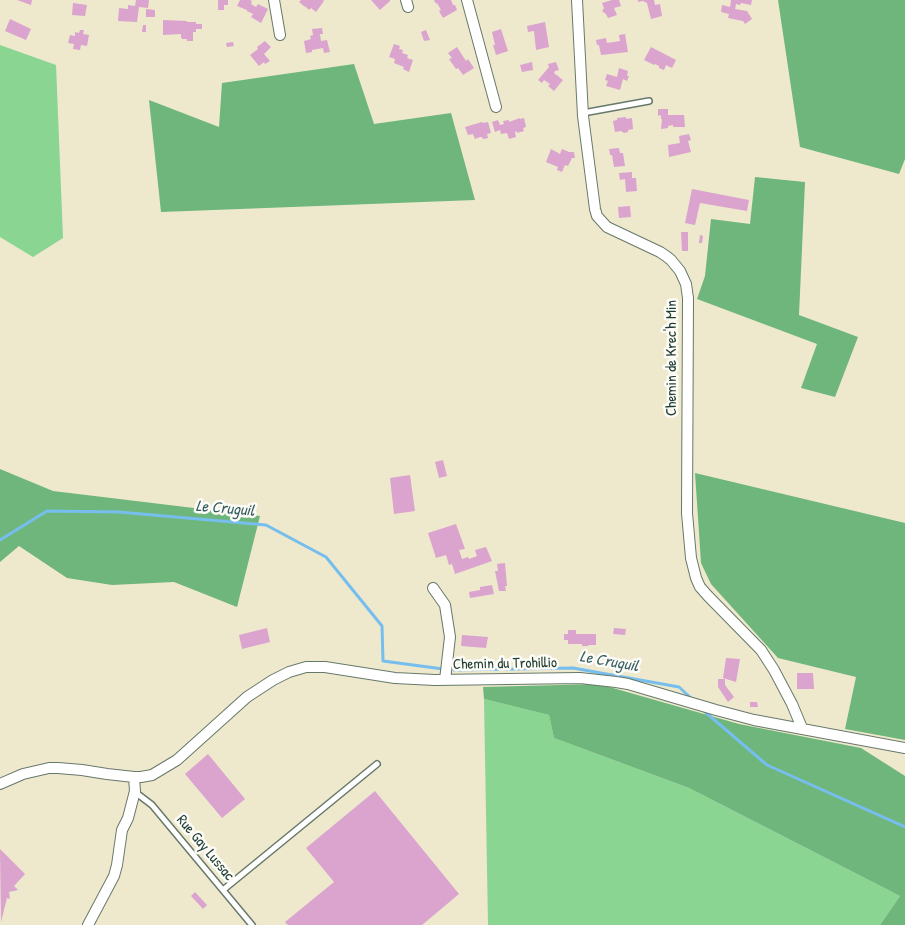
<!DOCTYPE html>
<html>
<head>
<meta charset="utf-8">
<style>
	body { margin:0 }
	canvas { display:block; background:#eee8cd }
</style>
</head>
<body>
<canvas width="905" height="925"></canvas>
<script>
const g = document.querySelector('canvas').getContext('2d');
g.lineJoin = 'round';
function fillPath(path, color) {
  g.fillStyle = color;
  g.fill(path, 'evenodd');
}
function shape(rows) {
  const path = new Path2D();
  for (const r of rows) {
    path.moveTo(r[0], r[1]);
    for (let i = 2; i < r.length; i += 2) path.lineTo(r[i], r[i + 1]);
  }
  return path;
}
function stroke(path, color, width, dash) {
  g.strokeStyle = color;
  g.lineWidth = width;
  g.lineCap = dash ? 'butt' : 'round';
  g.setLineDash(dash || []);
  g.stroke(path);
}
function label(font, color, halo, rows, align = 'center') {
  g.font = font + ' "Patrick Hand",sans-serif';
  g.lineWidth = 5;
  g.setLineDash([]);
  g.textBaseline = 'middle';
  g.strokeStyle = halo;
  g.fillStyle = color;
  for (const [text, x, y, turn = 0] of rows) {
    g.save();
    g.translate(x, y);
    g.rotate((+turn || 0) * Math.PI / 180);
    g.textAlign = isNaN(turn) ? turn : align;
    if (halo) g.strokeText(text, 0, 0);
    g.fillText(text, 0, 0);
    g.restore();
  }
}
const green = shape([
	[0,45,56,65,63,238,33,257,0,237],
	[484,699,549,715,554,738,689,788,900,896,880,925,488,925]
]);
const forest = shape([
	[778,0,905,0,905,159,899,174,800,147],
	[354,64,374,124,451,113,475,200,161,212,149,100,219,127,222,83],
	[755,177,805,182,799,315,858,337,835,397,801,388,817,344,697,299,705,276,711,219,750,224],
	[0,469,53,491,260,516,237,607,174,582,112,585,67,578,19,546,0,562],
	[695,473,905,523,905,740,845,729,856,677,778,658,711,584,701,563],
	[599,684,739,724,861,748,905,776,905,925,880,925,900,896,689,788,554,738,549,715,484,699,483,687]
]);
const stream = shape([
	[0,540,47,511,119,512,266,525,326,557,382,626,383,661,443,669],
	[454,670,573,668,679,687,692,699],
	[704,711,767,765,905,827]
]);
const building = shape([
	[17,0,32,0,31,5],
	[136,0,149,0,148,8,139,7,137,22,118,21,119,8,128,9,128,5,135,6],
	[218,0,228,0,228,5,224,5,224,10,218,10],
	[240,0,250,0,252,1,251,4,256,7,258,4,268,9,261,23,251,17,253,14,247,11,247,10,237,6],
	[301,0,323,0,324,1,316,12,311,8,309,10,305,6,305,7,299,2],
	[371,0,390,0,390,1,380,10],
	[434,0,451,0,453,5,455,5,457,10,443,18,439,11,441,10,437,3,436,4],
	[612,0,619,0,621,6,614,8,617,15,608,18,606,14,602,11,604,8,602,3],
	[638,0,654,0,655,5,660,4,662,16,651,19,647,3,643,1,638,2],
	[731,0,752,0,751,5,741,3,740,5,736,4,735,9,747,11,752,19,745,24,743,21,728,18,729,14,721,12,722,5,730,7],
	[73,3,87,5,85,16,72,15],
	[146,9,155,10,155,17,146,17],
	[10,19,31,29,26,40,5,31],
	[163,20,187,21,187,22,196,22,196,24,202,24,202,29,196,29,196,32,193,32,193,41,187,41,187,39,182,39,181,37,181,34,163,35],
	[545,22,549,47,536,50,534,31,528,32,527,26],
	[143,25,146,25,146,32,142,32],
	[322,28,323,34,320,34,321,41,327,40,330,52,324,53,323,48,312,50,312,52,306,53,304,41,311,39,310,36,313,35,312,29],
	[501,29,508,51,496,55,493,45,495,45,492,32],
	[80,30,84,30,83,34,89,35,87,46,81,45,80,50,73,49,74,44,68,43,70,35,75,36,75,32,79,33],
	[426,30,430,40,424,41,421,32],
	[625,34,628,52,601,55,599,45,597,45,596,40,606,38,607,43,620,41,619,35],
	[265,41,271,47,264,54,270,61,265,64,264,62,259,66,250,55,258,49,257,47],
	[233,42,234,46,227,47,226,43],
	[394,44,400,46,399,49,403,50,402,53,408,55,407,58,413,60,409,72,403,69,404,67,394,63,395,59,389,57],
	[457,47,466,61,468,59,474,68,463,75,458,68,456,69,449,59,452,58,448,53],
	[651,47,676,60,672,68,666,65,664,70,659,68,659,66,655,64,654,65,644,60],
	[532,62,533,70,522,72,520,65],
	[556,62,559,70,555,71,554,73,563,80,554,91,548,86,550,84,544,80,542,83,538,80,549,67,548,64],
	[619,68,628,71,627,76,629,76,627,81,623,79,620,90,606,86,608,81,605,80,607,74,617,77],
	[658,109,668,109,668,115,684,115,685,127,673,127,673,125,668,126,668,128,661,129,662,119,661,119,661,115,658,116],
	[626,117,626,119,632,118,633,129,628,130,628,132,624,133,621,131,615,132,613,121,617,120,617,118],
	[520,118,520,119,524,118,526,127,523,128,524,131,517,133,517,131,515,132,516,137,509,139,507,133,501,134,500,130,495,132,492,122,498,120,500,125,504,124,503,121,509,120,509,122],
	[482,122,483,123,488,122,491,133,487,134,488,138,483,139,482,137,480,137,475,139,473,134,468,135,465,127],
	[689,134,691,140,688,141,691,152,669,157,668,145,680,143,679,136],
	[619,148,620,153,623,153,625,166,614,167,612,155,610,155,609,149],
	[551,149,560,154,562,149,569,152,574,152,575,158,572,158,568,166,565,165,562,172,557,170,558,167,546,162],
	[632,172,632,178,636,178,637,191,626,192,625,179,620,180,619,173],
	[692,189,749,200,747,211,700,203,695,225,685,223],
	[630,206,631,217,619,218,618,207],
	[681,232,688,232,688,251,682,251],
	[700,235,703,236,702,243,699,243],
	[443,460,447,476,439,478,435,462],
	[410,475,415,511,394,514,390,478],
	[456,524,465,549,459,550,462,559,468,557,469,559,477,556,475,550,486,547,492,561,455,574,452,564,449,565,446,555,436,558,428,533],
	[505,563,507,586,505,586,506,591,499,591,495,571,498,571,497,564],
	[492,585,494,594,470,598,469,592,480,590,480,587],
	[267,628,270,642,242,649,239,635],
	[614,628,626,629,625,635,613,634],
	[568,630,576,630,576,634,596,634,596,645,589,645,588,646,582,646,582,644,568,644,568,640,564,640,564,634,568,634],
	[462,635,488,637,486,648,461,646],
	[726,658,740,659,736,682,723,678],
	[797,673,813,673,814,689,797,689],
	[718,679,725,679,725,685,734,697,728,702,718,687],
	[750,702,757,702,758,707,750,707],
	[208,754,245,799,222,818,185,774],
	[375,791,459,894,422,925,288,925,285,922,334,882,306,848],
	[0,849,25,874,14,886,18,890,9,892,10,899,7,898,1,922],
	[195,892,207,905,203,909,191,896]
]);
const lane = shape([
	[583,113,649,101],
	[135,792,152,805,252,925],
	[223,890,377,764]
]);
const street = shape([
	[274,0,280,35],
	[406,0,408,7],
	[467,0,496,107],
	[577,0,583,116,595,209,597,216,607,227,660,252,666,256,671,260,680,271,686,284,688,298,687,513,691,558,696,578,700,587,708,596,761,650,774,670,792,704,802,728],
	[433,588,445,605,450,637,445,680],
	[0,784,23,774,49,768,58,768,82,770,107,774,134,777,141,777,152,775,177,760,247,697,273,680,289,672,306,667,325,667,395,678,435,680,580,678,616,682,628,684,716,710,754,720,905,748],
	[88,925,114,876,117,865,122,830,128,818,135,791,134,777]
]);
const streetNames = [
	["Chemin de Krec'h Min",672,358,-90],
	["Chemin du Trohillio",505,664,-1],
	["Rue Gay Lussac",205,848,50]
];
const waterNames = [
	["Le Cruguil",225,509,5],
	["Le Cruguil",609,662,10]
];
fillPath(green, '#8ad592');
fillPath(forest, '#6fb67c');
stroke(stream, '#76beee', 3);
fillPath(building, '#daa4cf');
stroke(lane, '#67796a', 8);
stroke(street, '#67796a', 12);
stroke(lane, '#fff', 5);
stroke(street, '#fff', 10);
label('15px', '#1f3d34', '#fdfcf7', streetNames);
label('italic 16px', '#355d62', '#fdfcf7', waterNames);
</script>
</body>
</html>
